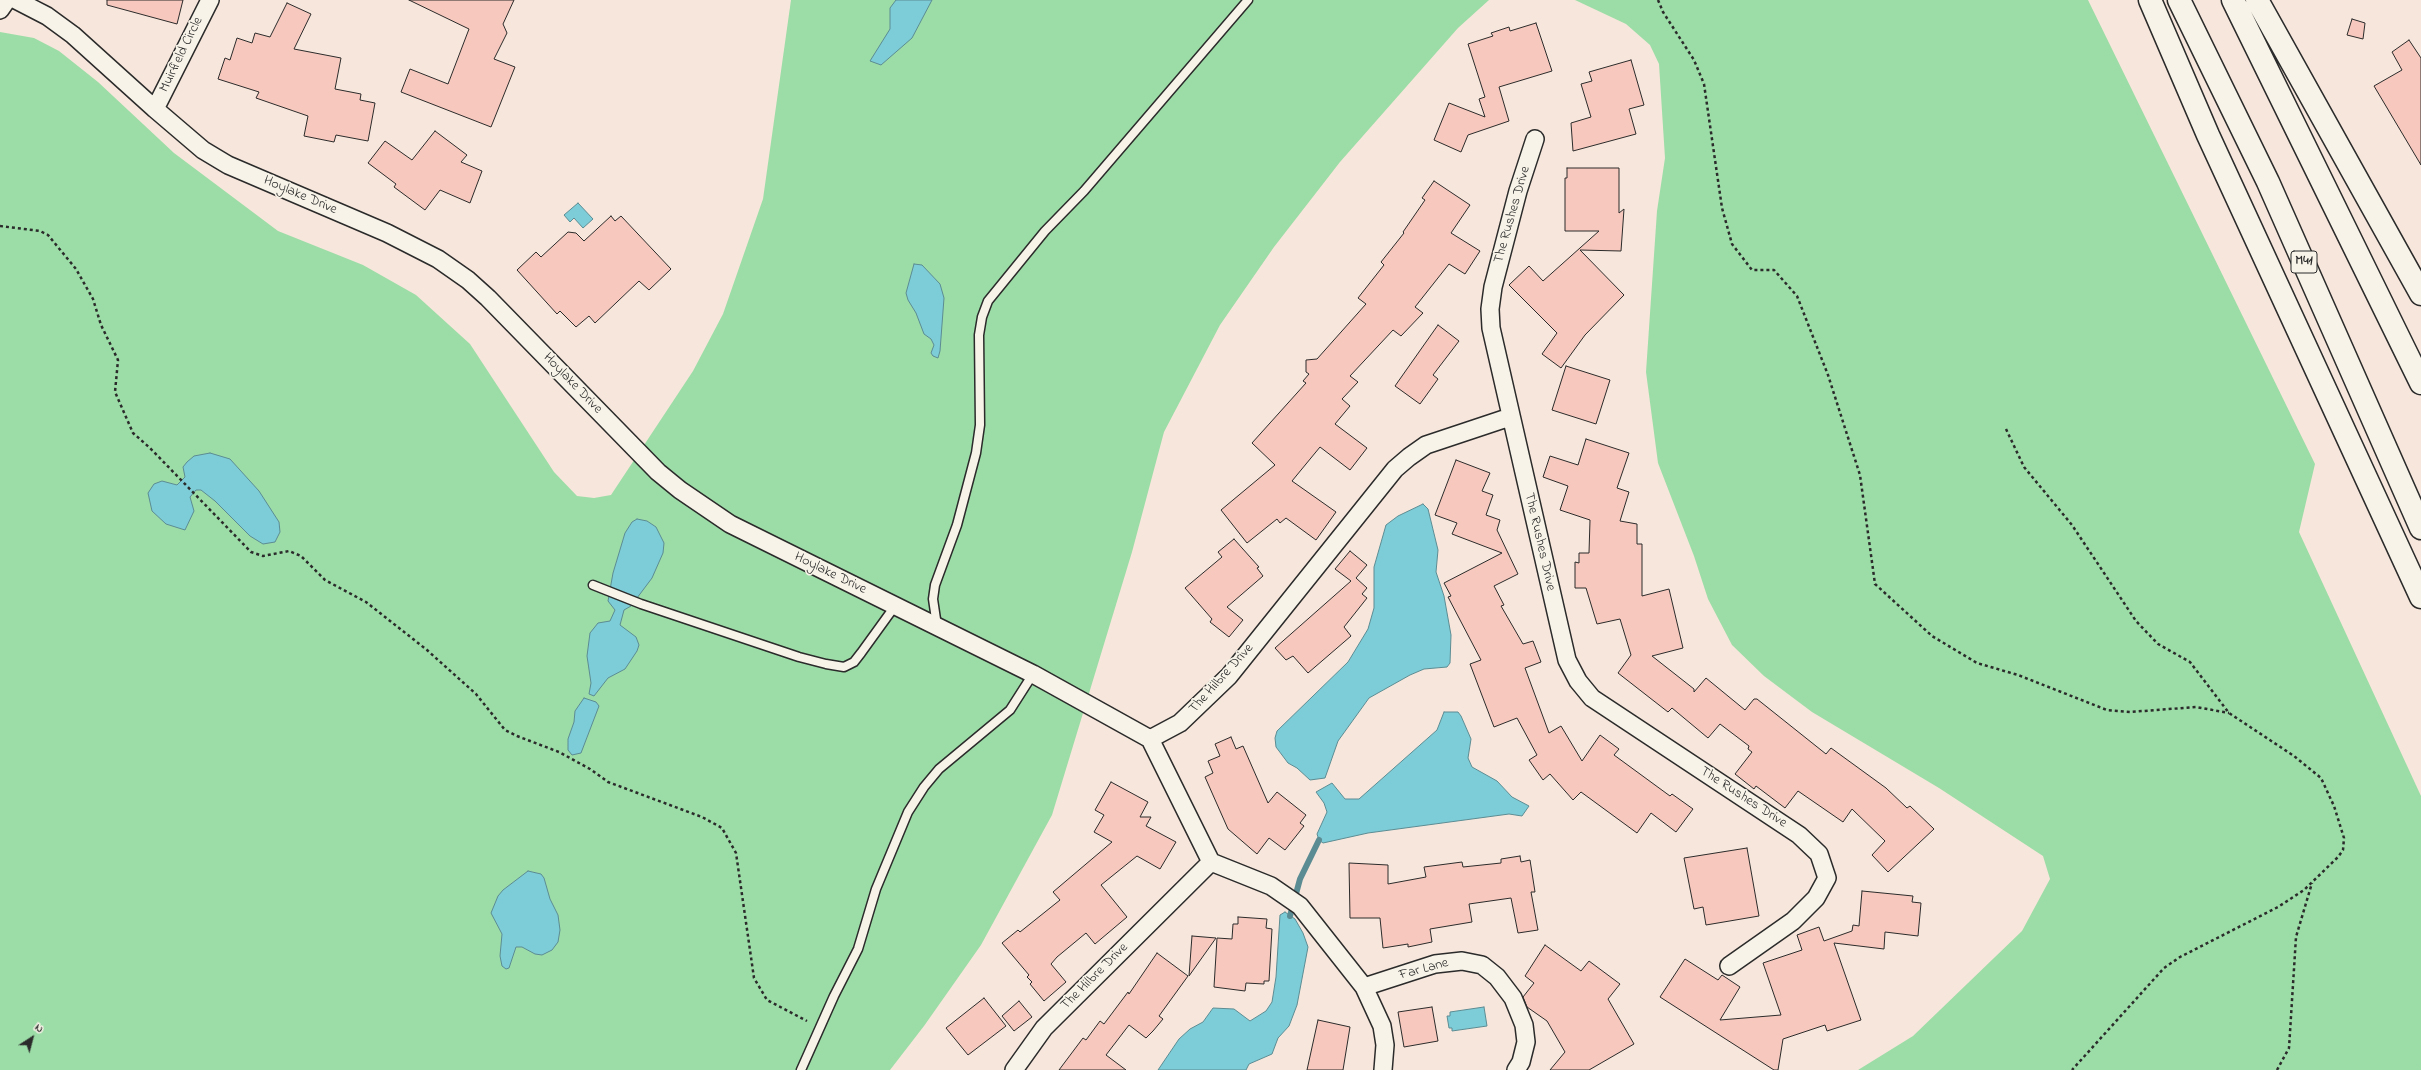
<!DOCTYPE html>
<html>
<head>
<meta charset="utf-8">
<style>
	body { margin:0 }
	#map { position:relative; width:2421px; height:1070px; overflow:hidden; background:#f7e6db; font-family:"Indie Flower",sans-serif }
	canvas { display:block }
	.north { position:absolute; left:12px; top:1018px; width:40px; height:40px; -webkit-text-stroke:3px #f7f3e8; paint-order:stroke; rotate:36deg; font-size:11px; font-weight:700; line-height:16px; text-align:center; color:#2b2b2b }
	.north::after { content:''; display:block; margin:auto; width:14px; height:18px; background:#2b2b2b; clip-path:polygon(50% 0,100% 100%,50% 72%,0 100%) }
</style>
</head>
<body>
<div id="map">
<canvas width="2421" height="1070"></canvas>
<div class="north">N</div>
</div>
<script>
const g = document.querySelector('canvas').getContext('2d');
g.lineJoin = 'round';
function fillPath(path, color) {
  g.fillStyle = color;
  g.fill(path, 'evenodd');
}
function shape(rows) {
  const path = new Path2D();
  for (const r of rows) {
    path.moveTo(r[0], r[1]);
    for (let i = 2; i < r.length; i += 2) path.lineTo(r[i], r[i + 1]);
  }
  return path;
}
function stroke(path, color, width, dash) {
  g.strokeStyle = color;
  g.lineWidth = width;
  g.lineCap = dash ? 'butt' : 'round';
  g.setLineDash(dash || []);
  g.stroke(path);
}
function label(font, color, halo, rows, align = 'center') {
  g.font = font + ' "Indie Flower",sans-serif';
  g.lineWidth = 3.5;
  g.setLineDash([]);
  g.textBaseline = 'middle';
  g.strokeStyle = halo;
  g.fillStyle = color;
  for (const [text, x, y, turn = 0] of rows) {
    g.save();
    g.translate(x, y);
    g.rotate((+turn || 0) * Math.PI / 180);
    g.textAlign = isNaN(turn) ? turn : align;
    if (halo) g.strokeText(text, 0, 0);
    g.fillText(text, 0, 0);
    g.restore();
  }
}
const green = shape([
	[791,0,1489,0,1458,28,1340,162,1274,247,1220,325,1164,432,1132,552,1052,815,981,945,924,1026,890,1070,0,1070,0,32,34,38,59,51,98,82,174,153,278,231,363,265,416,295,470,344,554,472,577,496,594,498,611,495,693,371,723,314,763,199],
	[1575,0,2088,0,2315,464,2299,532,2421,796,2421,1070,1858,1070,1913,1036,2022,931,2050,879,2043,856,1939,788,1812,712,1764,676,1732,645,1708,599,1694,556,1658,463,1646,372,1657,211,1665,158,1659,64,1650,45,1626,24]
]);
const water = shape([
	[896,0,932,0,912,38,881,65,870,61,890,29,890,8,896,0],
	[578,203,593,219,583,228,574,218,570,222,564,215,578,203],
	[914,264,922,265,940,284,944,298,940,351,938,358,933,356,931,353,934,345,931,339,924,334,916,313,908,300,906,293,914,264],
	[210,453,230,459,259,491,279,522,280,532,275,542,263,544,250,536,215,501,201,490,196,490,190,497,194,511,185,530,166,524,152,511,148,493,154,484,162,481,177,485,185,477,183,467,187,462,194,456,210,453],
	[1423,504,1428,509,1438,550,1436,572,1444,596,1451,635,1450,663,1447,667,1424,669,1410,675,1369,698,1338,741,1325,778,1310,780,1297,768,1288,763,1276,747,1275,738,1277,731,1348,662,1368,629,1374,608,1374,567,1386,525,1398,516,1423,504],
	[637,519,647,521,656,527,664,543,663,553,652,578,631,606,624,610,620,625,636,637,639,645,637,651,625,669,608,678,594,696,589,694,591,683,587,656,590,633,598,623,610,621,615,610,608,601,613,573,625,533,632,522,637,519],
	[584,698,596,702,599,706,581,753,572,755,568,750,568,739,574,722,575,711,584,698],
	[1444,712,1458,712,1461,716,1471,739,1468,758,1472,767,1497,781,1512,797,1529,806,1522,816,1509,814,1368,833,1323,843,1319,840,1317,834,1327,812,1324,803,1316,792,1332,783,1345,799,1359,799,1437,730,1444,712],
	[528,871,541,874,544,878,550,899,558,915,560,930,558,942,552,950,542,955,535,954,522,947,516,947,509,968,506,969,502,966,500,956,502,934,491,913,498,896,503,890,528,871],
	[1285,912,1295,919,1303,933,1308,947,1297,1005,1289,1026,1278,1038,1272,1054,1249,1064,1246,1070,1158,1070,1179,1039,1190,1029,1203,1022,1213,1008,1234,1009,1250,1021,1266,1011,1272,1002,1276,977,1280,915,1285,912],
	[1484,1007,1487,1026,1452,1031,1452,1028,1449,1028,1447,1016,1450,1016,1450,1012,1484,1007]
]);
const stream = shape([
	[1290,916,1300,879,1319,840]
]);
const building = shape([
	[107,0,183,0,177,24,107,5,107,0],
	[409,0,514,0,503,24,507,33,494,59,515,67,491,127,401,92,410,69,448,84,469,29,409,0],
	[287,3,311,14,294,49,341,58,335,89,361,94,360,100,375,103,368,141,336,135,334,142,304,136,308,116,256,98,259,92,218,79,225,58,230,60,237,38,252,43,255,33,270,37,287,3],
	[2352,19,2365,23,2363,39,2347,35,2352,19],
	[1536,23,1552,71,1499,87,1509,121,1468,135,1461,152,1434,140,1449,103,1485,117,1479,99,1485,97,1468,44,1493,36,1491,33,1509,27,1510,31,1536,23],
	[2409,40,2421,58,2421,165,2374,86,2402,70,2392,52,2409,40],
	[1631,60,1644,105,1629,109,1636,134,1573,151,1571,123,1591,117,1581,84,1592,81,1589,72,1631,60],
	[435,131,467,155,461,162,482,171,470,203,440,190,425,210,394,187,396,184,368,163,385,141,412,160,435,131],
	[1567,168,1619,168,1619,213,1624,209,1621,251,1580,250,1624,295,1585,335,1561,368,1542,354,1557,333,1509,285,1529,266,1543,281,1599,231,1565,231,1565,178,1567,178,1567,168],
	[1434,181,1470,205,1451,233,1480,251,1465,274,1449,264,1415,307,1423,313,1401,336,1393,330,1350,376,1358,382,1342,399,1350,406,1335,424,1367,448,1350,470,1320,447,1292,481,1336,512,1316,540,1286,518,1280,523,1277,519,1247,543,1221,510,1275,465,1252,443,1306,383,1303,381,1309,374,1306,372,1306,360,1317,359,1366,304,1358,298,1384,265,1381,262,1404,233,1403,232,1425,200,1422,198,1434,181],
	[611,216,615,221,621,216,671,269,649,290,639,281,595,323,589,316,576,327,560,311,557,314,517,270,536,252,541,257,568,232,576,233,584,241,611,216],
	[1438,325,1459,341,1433,375,1438,379,1420,404,1395,386,1438,325],
	[1566,366,1610,380,1596,424,1552,410,1566,366],
	[1586,439,1629,453,1617,488,1629,492,1620,521,1637,524,1637,544,1642,544,1642,596,1669,589,1683,648,1652,656,1694,689,1694,692,1706,678,1745,710,1754,699,1757,699,1826,754,1831,748,1886,788,1907,808,1910,806,1934,829,1888,872,1872,855,1885,841,1852,809,1843,822,1798,791,1785,808,1756,786,1754,789,1735,774,1752,752,1748,749,1749,746,1720,724,1708,738,1672,708,1668,712,1618,673,1631,655,1620,619,1597,624,1586,588,1575,588,1575,562,1579,563,1579,553,1589,553,1590,520,1560,510,1568,486,1543,477,1550,456,1578,465,1586,439],
	[1456,460,1490,473,1482,491,1493,495,1486,515,1500,520,1497,530,1518,574,1494,586,1504,605,1501,606,1523,644,1533,641,1541,662,1525,668,1549,733,1561,726,1582,761,1600,735,1619,749,1614,755,1670,796,1672,794,1693,809,1676,832,1651,813,1637,833,1581,792,1573,800,1550,774,1543,780,1529,760,1537,755,1517,718,1494,727,1470,664,1481,660,1448,597,1451,596,1444,583,1502,553,1452,534,1457,523,1435,515,1456,460],
	[1234,539,1259,567,1257,568,1263,576,1227,607,1243,620,1229,637,1210,622,1212,619,1185,588,1222,557,1218,552,1234,539],
	[1350,551,1367,565,1356,578,1367,588,1362,594,1367,598,1344,627,1351,636,1308,673,1293,656,1286,660,1275,648,1351,581,1335,569,1350,551],
	[1231,737,1236,749,1243,746,1268,803,1277,792,1306,815,1300,823,1304,826,1285,850,1269,838,1257,854,1228,829,1205,777,1213,773,1208,761,1220,756,1215,744,1231,737],
	[1111,782,1148,802,1140,817,1151,817,1146,826,1176,842,1160,869,1137,856,1101,885,1127,917,1095,944,1086,933,1057,957,1051,964,1066,982,1044,1001,1030,984,1032,982,1027,977,1029,975,1002,943,1018,930,1020,932,1060,900,1053,892,1112,842,1094,832,1104,815,1095,810,1111,782],
	[1747,848,1759,916,1706,925,1703,907,1694,909,1684,858,1747,848],
	[1520,856,1521,862,1530,860,1535,892,1531,892,1538,930,1518,933,1511,898,1469,904,1472,922,1430,929,1432,942,1408,947,1408,944,1383,948,1380,918,1350,918,1349,863,1388,865,1388,884,1426,877,1424,867,1462,862,1463,867,1501,863,1501,859,1520,856],
	[1862,891,1913,896,1912,902,1921,903,1918,936,1885,932,1884,949,1834,943,1861,1020,1827,1031,1825,1025,1783,1039,1778,1070,1774,1070,1660,997,1685,959,1718,980,1722,975,1740,987,1720,1020,1781,1015,1763,963,1802,950,1797,935,1819,927,1824,941,1852,931,1853,925,1859,926,1862,891],
	[1238,917,1267,919,1266,928,1272,929,1269,981,1264,981,1264,984,1246,983,1245,991,1214,987,1217,938,1232,939,1233,924,1238,924,1238,917],
	[1192,936,1216,938,1189,976,1192,936],
	[1545,945,1581,971,1589,961,1620,984,1608,999,1634,1044,1589,1070,1550,1070,1565,1052,1547,1021,1527,1007,1523,997,1534,983,1525,976,1545,945],
	[1157,953,1188,976,1159,1016,1163,1019,1153,1031,1146,1038,1129,1025,1106,1055,1126,1070,1059,1070,1083,1038,1086,1040,1100,1021,1104,1024,1128,992,1129,994,1157,953],
	[984,998,1006,1026,968,1055,946,1028,984,998],
	[1019,1001,1032,1017,1014,1031,1002,1016,1019,1001],
	[1432,1007,1438,1041,1404,1047,1398,1012,1432,1007],
	[1318,1020,1350,1027,1343,1070,1307,1070,1318,1020]
]);
const path = shape([
	[1658,0,1663,12,1694,60,1704,84,1722,208,1732,244,1752,270,1774,270,1797,296,1828,375,1860,475,1875,584,1932,636,1977,663,2018,675,2107,710,2130,712,2196,707,2229,713],
	[0,226,40,231,48,235,76,269,93,299,101,325,118,360,115,392,133,433,150,448,251,552,263,556,289,551,301,556,325,580,366,602,427,650,476,694,505,730,517,736,559,752,590,769,608,782,702,817,722,828,736,853,754,978,767,1000,807,1021],
	[2006,429,2024,467,2072,525,2136,621,2158,644,2190,662,2229,713,2294,756,2321,778,2334,806,2344,838,2343,850,2338,857,2304,890,2278,907,2180,957,2164,968,2072,1070],
	[2277,1070,2289,1048,2296,937,2312,883]
]);
const service = shape([
	[593,585,641,604,799,657,826,664,844,667,854,662,861,653,895,606],
	[937,626,933,599,935,585,957,525,976,453,980,425,979,335,982,317,988,301,1045,231,1084,191,1248,0],
	[801,1070,834,996,858,949,876,889,908,812,924,787,939,769,1010,710,1033,674]
]);
const minor = shape([
	[16,0,47,16,73,35,155,109,203,150,228,165,387,233,438,259,468,280,488,298,658,472,680,490,730,524,1033,674,1150,739],
	[0,10,7,0],
	[155,109,210,0],
	[1535,139,1518,191,1493,287,1490,309,1491,328,1567,660,1578,681,1592,698,1799,835,1819,854,1827,878,1816,898,1793,921,1729,966],
	[1150,739,1180,723,1229,676,1395,469,1409,457,1426,445,1510,417],
	[1211,862,1271,886,1300,906,1364,987,1382,1026,1385,1045,1383,1070],
	[1364,987,1435,964,1462,961,1482,965,1497,977,1513,998,1524,1025,1526,1042,1521,1062,1516,1070],
	[1014,1070,1044,1028,1211,862,1150,739]
]);
const motorway = shape([
	[2150,0,2208,135,2421,597],
	[2179,0,2268,182,2421,528],
	[2233,0,2421,383],
	[2257,0,2421,294]
]);
const shields = [
	[2304,262,26]
];
const shieldNames = [
	["M41",2304,262]
];
const streetNames = [
	["Muirfield Circle",182,55,-64],
	["Hoylake Drive",300,196,23],
	["The Rushes Drive",1513,215,-74],
	["Hoylake Drive",572,384,46],
	["The Rushes Drive",1539,542,77],
	["Hoylake Drive",830,574,26],
	["The Hilbre Drive",1222,679,-48],
	["The Rushes Drive",1743,798,33],
	["Far Lane",1424,970,-15],
	["The Hilbre Drive",1095,977,-45]
];
fillPath(green, '#9cdda7');
fillPath(water, '#7dcdd8');
stroke(water, '#5c8c93', 1);
stroke(stream, '#5c8c93', 6);
fillPath(building, '#f7c8bd');
stroke(building, '#2b2b2b', 1);
stroke(service, '#2b2b2b', 11);
stroke(minor, '#2b2b2b', 20);
stroke(motorway, '#2b2b2b', 25);
stroke(path, '#2b2b2b', 2.5, [3, 3]);
stroke(service, '#f7f3e8', 8);
stroke(minor, '#f7f3e8', 17);
stroke(motorway, '#f7f3e8', 22);
for (const [x, y, w] of shields) {
  const box = new Path2D();
  box.roundRect(x - w / 2, y - 11, w, 22, 3);
  g.fillStyle = '#f7f3e8';
  g.fill(box);
  stroke(box, '#2b2b2b', 1);
}
label('bold 13px', '#2b2b2b', null, shieldNames);
label('14px', '#2b2b2b', '#f7f3e8', streetNames);
</script>
</body>
</html>
